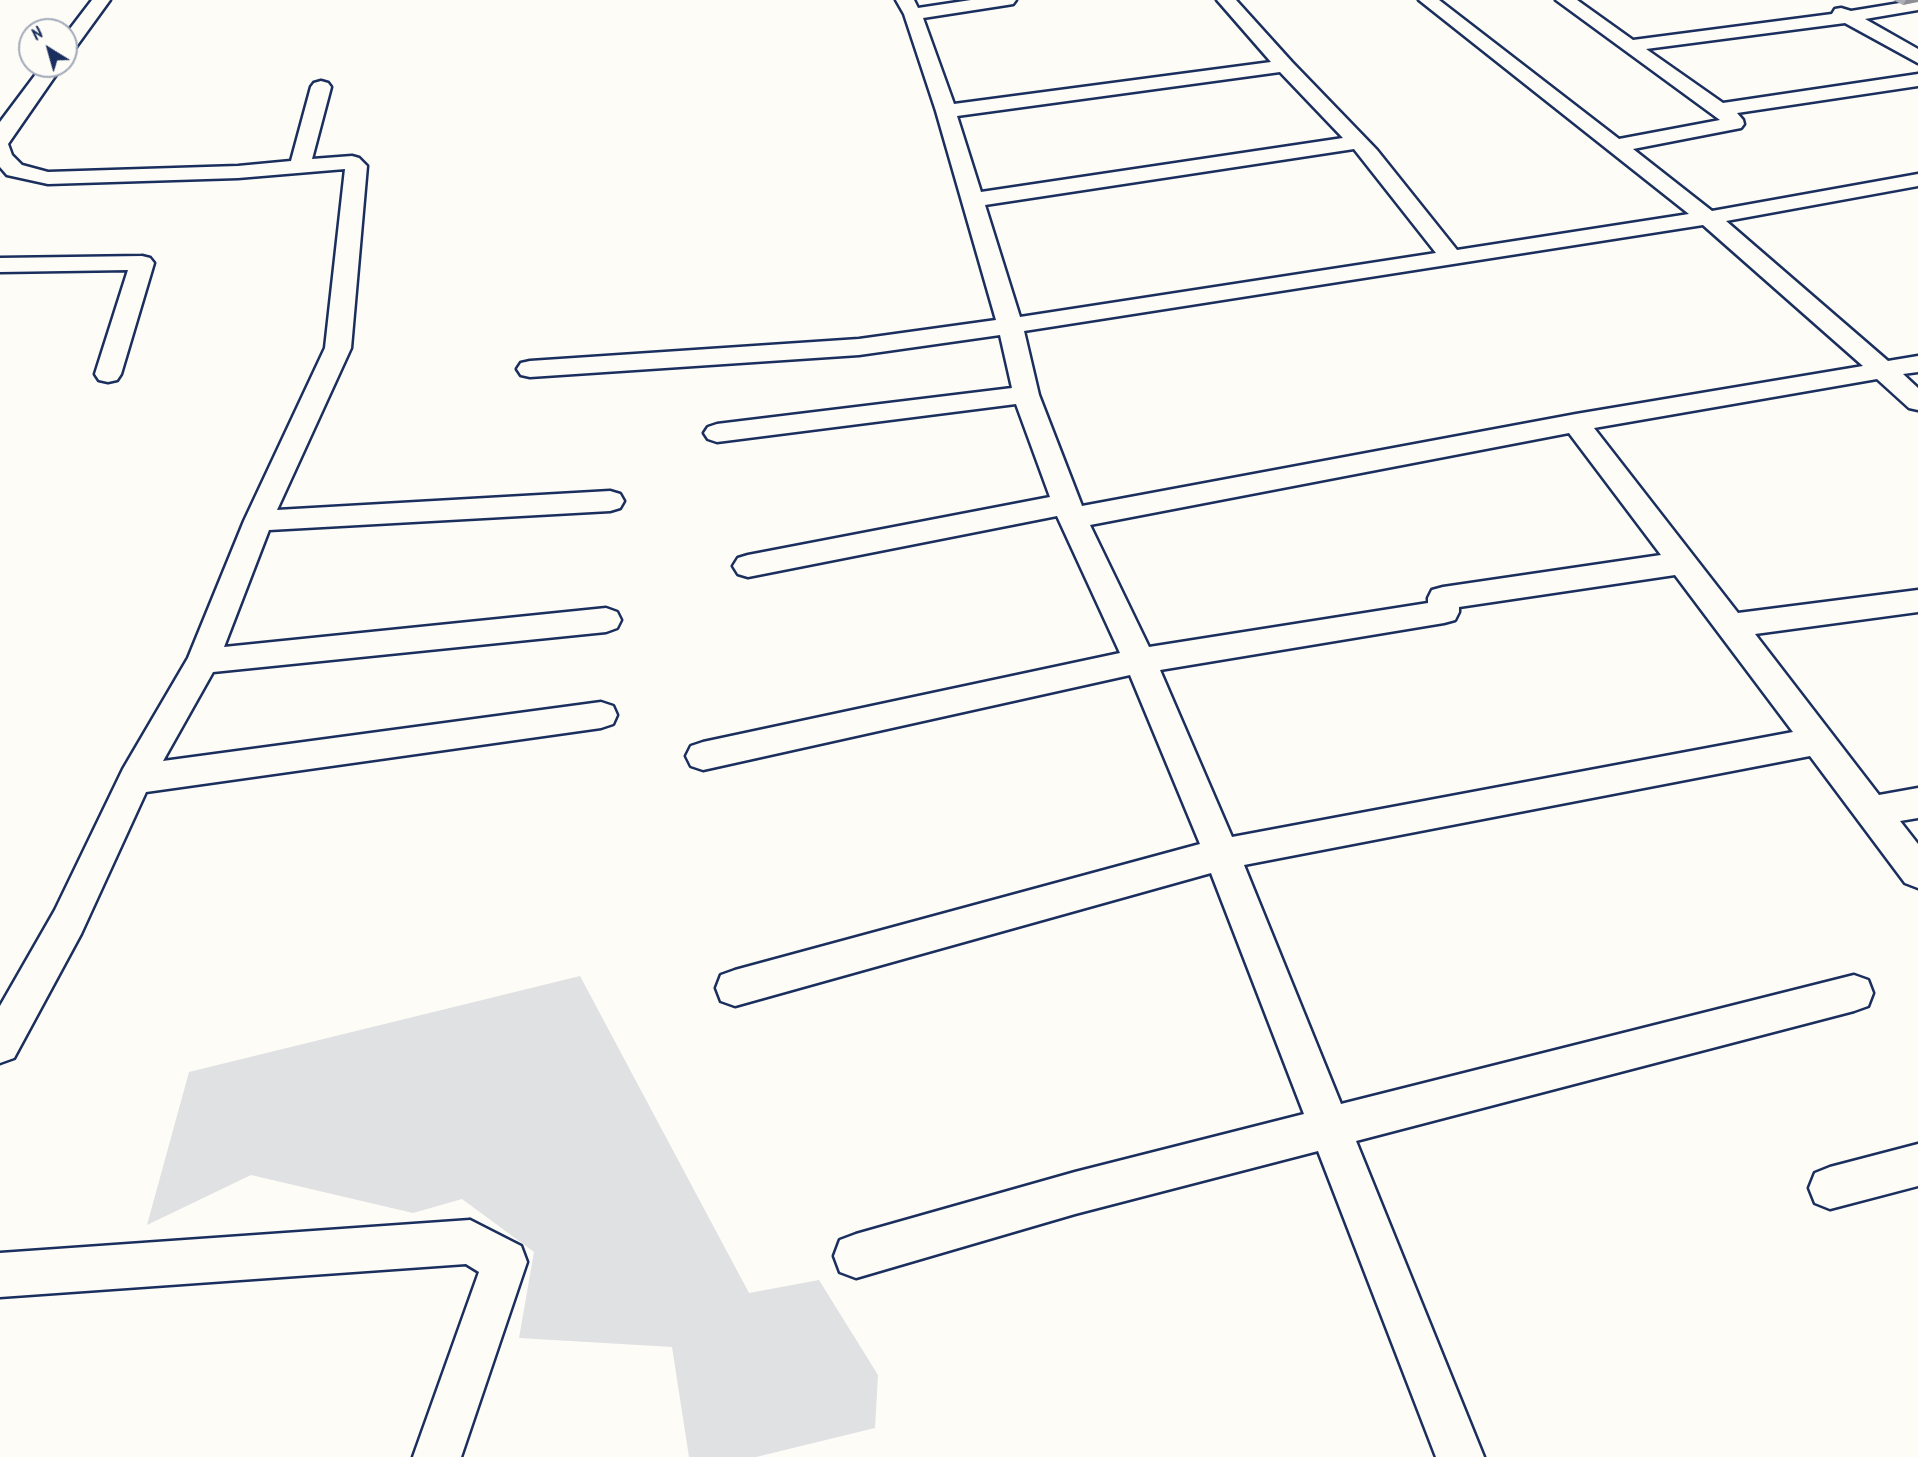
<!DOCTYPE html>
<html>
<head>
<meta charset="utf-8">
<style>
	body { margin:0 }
	#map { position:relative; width:1918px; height:1457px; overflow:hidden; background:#fdfcf7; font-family:Kalam,sans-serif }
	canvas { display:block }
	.north { position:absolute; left:18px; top:18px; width:60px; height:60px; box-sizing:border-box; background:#fdfcf7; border:2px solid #a3aaba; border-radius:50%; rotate:323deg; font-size:16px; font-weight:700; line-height:24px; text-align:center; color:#1b2f5e }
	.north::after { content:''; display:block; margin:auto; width:21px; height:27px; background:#1b2f5e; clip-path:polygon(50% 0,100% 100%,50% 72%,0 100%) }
</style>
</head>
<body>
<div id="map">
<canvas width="1918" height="1457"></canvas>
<div class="north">N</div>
</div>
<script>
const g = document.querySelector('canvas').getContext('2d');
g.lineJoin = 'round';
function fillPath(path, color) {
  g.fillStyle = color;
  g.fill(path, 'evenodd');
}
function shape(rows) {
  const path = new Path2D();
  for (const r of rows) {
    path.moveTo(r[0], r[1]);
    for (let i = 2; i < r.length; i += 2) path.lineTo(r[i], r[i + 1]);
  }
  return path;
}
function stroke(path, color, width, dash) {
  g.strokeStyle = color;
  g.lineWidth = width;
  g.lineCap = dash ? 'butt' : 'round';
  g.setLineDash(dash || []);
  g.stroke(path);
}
const green = shape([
	[580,976,749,1293,819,1280,878,1375,875,1428,756,1457,689,1457,672,1347,519,1338,534,1252,462,1199,413,1213,251,1175,147,1225,189,1072]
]);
const minor = shape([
	[92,0,110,0,73,51,66,53,66,34,92,0],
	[896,0,914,0,918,8,971,0,1016,0,1013,4,1007,5,923,18,954,104,1271,62,1217,0,1236,0,1292,62,1377,150,1457,250,1689,214,1419,0,1439,0,1619,139,1720,120,1556,0,1577,0,1633,40,1832,14,1835,9,1841,8,1851,11,1918,0,1918,10,1865,19,1918,49,1918,63,1845,23,1646,49,1723,103,1918,74,1918,86,1737,113,1743,120,1744,124,1741,128,1633,149,1712,211,1918,174,1918,186,1726,221,1888,361,1918,356,1918,372,1903,374,1918,388,1918,410,1909,408,1877,379,1594,428,1738,613,1918,590,1918,612,1755,634,1879,795,1918,788,1918,818,1900,821,1918,844,1918,888,1905,883,1810,756,1244,865,1341,1104,1854,975,1868,980,1873,993,1868,1006,1854,1011,1356,1141,1484,1457,1436,1457,1318,1151,1075,1214,856,1278,840,1272,834,1256,840,1240,856,1234,1075,1172,1304,1114,1211,873,735,1006,721,1001,716,988,721,975,735,970,1200,844,1130,675,703,770,691,766,686,756,691,746,703,742,1120,653,1057,516,748,577,738,574,733,566,738,558,748,555,1050,497,1016,404,717,442,708,439,704,433,708,427,717,424,1012,388,1000,335,859,355,530,377,521,375,517,369,521,363,530,361,859,339,996,320,936,111,904,14,896,0],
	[1280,72,1343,138,981,192,957,116,1280,72],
	[1354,149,1436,253,1020,317,985,205,1354,149],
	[1703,225,1863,366,1576,414,1082,506,1039,395,1024,331,1703,225],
	[1569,433,1661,555,1443,587,1432,590,1428,598,1428,603,1149,647,1090,525,1569,433],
	[1675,575,1793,732,1232,837,1160,670,1444,623,1455,620,1459,612,1459,607,1675,575],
	[42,66,62,66,8,144,12,155,22,165,48,172,238,166,291,161,311,87,314,83,321,81,328,83,331,87,312,159,352,156,359,158,367,166,351,348,277,510,610,491,620,494,624,501,620,508,610,511,269,530,224,647,606,608,617,612,621,620,617,628,606,632,213,672,163,761,601,702,613,706,617,715,613,724,601,728,146,792,81,934,14,1058,0,1063,0,1006,55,910,123,769,188,658,244,521,325,348,345,169,238,178,48,184,7,175,0,167,0,122,42,66],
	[142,256,150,258,154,263,121,374,117,380,108,382,99,380,95,374,128,270,0,272,0,258,142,256],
	[1918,1144,1918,1186,1830,1209,1815,1203,1809,1188,1815,1173,1830,1167,1918,1144],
	[470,1220,521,1246,527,1262,461,1457,413,1457,479,1272,466,1264,0,1297,0,1253,470,1220]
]);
const wall = shape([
	[1893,0,1918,0,1903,5]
]);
const shadedWall = shape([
	[1906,0,1918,0,1918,2,1903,5]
]);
fillPath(green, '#e0e1e3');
stroke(minor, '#1b2f5e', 5);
fillPath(minor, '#fdfcf7');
fillPath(wall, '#adafb5');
fillPath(shadedWall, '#8d8f94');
</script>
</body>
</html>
